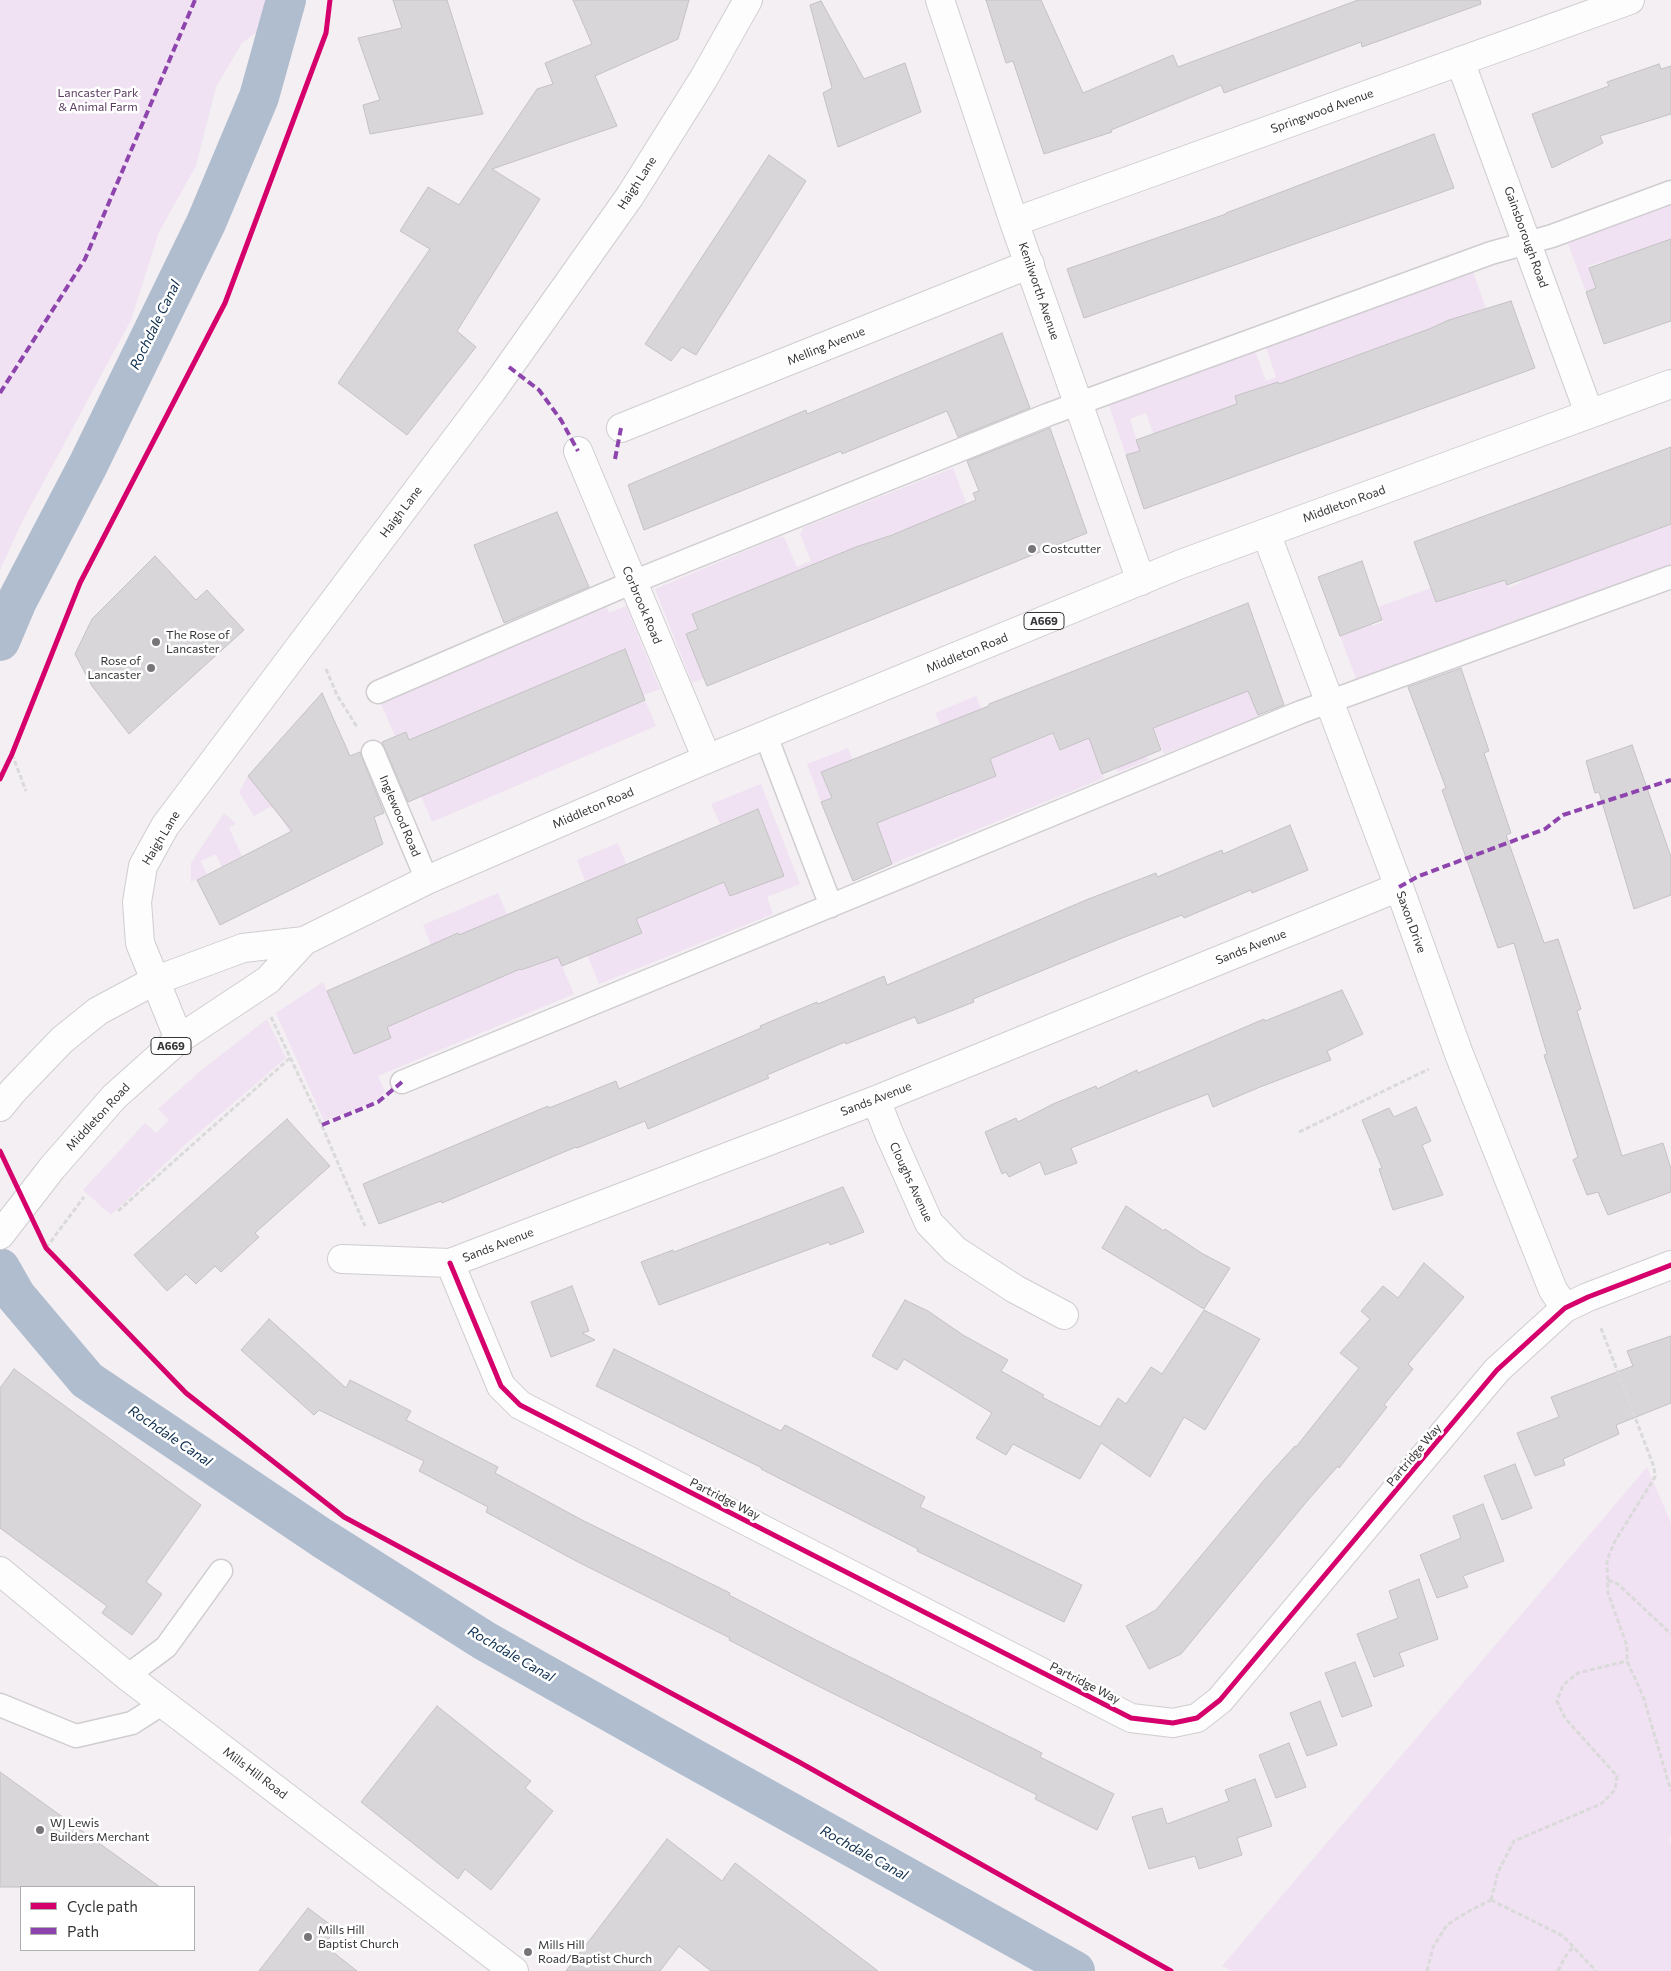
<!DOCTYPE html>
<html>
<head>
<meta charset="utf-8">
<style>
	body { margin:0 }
	#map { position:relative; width:1671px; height:1971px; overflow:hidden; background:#f3eff3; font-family:Commissioner,sans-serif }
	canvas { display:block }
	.legend { position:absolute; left:20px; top:1886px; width:175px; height:65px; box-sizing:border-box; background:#fff; border:1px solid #afaeaf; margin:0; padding:6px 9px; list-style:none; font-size:15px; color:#363437 }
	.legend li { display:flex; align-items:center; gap:10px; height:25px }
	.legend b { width:25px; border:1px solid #afaeaf }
</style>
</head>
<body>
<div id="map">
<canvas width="1671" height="1971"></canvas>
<ul class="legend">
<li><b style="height:6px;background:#d6006c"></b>Cycle path</li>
<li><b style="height:6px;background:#8e44ad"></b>Path</li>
</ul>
</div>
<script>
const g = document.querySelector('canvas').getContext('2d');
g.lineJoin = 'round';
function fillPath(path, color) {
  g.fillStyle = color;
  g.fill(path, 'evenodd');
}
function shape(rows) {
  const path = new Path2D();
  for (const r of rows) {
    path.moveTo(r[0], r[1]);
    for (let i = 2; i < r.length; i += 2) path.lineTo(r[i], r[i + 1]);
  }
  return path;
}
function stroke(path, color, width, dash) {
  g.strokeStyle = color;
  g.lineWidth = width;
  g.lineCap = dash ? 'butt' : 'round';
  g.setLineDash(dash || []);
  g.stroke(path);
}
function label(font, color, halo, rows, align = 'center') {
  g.font = font + ' Commissioner,sans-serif';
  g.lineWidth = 5;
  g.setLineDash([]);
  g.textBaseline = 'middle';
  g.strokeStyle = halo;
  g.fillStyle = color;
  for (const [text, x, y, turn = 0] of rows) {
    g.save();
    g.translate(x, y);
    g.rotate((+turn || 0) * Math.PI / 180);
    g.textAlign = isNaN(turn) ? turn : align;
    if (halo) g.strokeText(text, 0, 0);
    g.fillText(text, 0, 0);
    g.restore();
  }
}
const green = shape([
	[0,0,276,0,258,31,242,43,216,87,196,166,159,232,131,320,22,522,0,570],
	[1671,200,1671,255,1666,241,1606,268,1604,261,1589,266,1596,288,1586,292,1566,239],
	[1473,272,1486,308,1429,328,1434,344,1419,333,1406,337,1411,352,1374,349,1361,354,1293,395,1253,390,1235,396,1241,414,1157,444,1146,413,1130,419,1140,451,1126,455,1108,403,1255,351,1266,381,1276,377,1266,347],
	[953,468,967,505,912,544,905,529,828,558,834,575,810,566,783,577,789,593,724,620,717,603,692,613,698,629,704,678,692,683,655,589,781,536,785,539,797,567,811,561,800,534,804,527],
	[1671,511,1671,565,1357,681,1340,636,1351,632,1346,618,1367,611,1372,626,1383,622,1378,607,1431,588,1436,602,1446,599,1461,577,1467,594,1482,588,1476,571,1493,565,1476,519,1481,517,1508,588,1522,582,1514,562,1533,575,1571,561,1565,544,1605,549,1618,544,1612,527],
	[626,606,660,689,643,695,624,649,410,740,406,732,395,736,381,704,607,607,609,613],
	[1147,642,1167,692,1197,698,1201,709,1216,704,1253,657,1265,652,1279,688,1252,699,1259,717,1164,754,1151,722,1135,728,1148,760,1118,772,1107,744,1093,749,1104,778,892,864,885,845,844,861,830,825,869,808,889,819,906,812,904,807,931,784,937,800,950,796,943,779,968,787,996,776,972,714,941,726,935,713,976,696,987,723,1008,752,1053,734,1060,750,1073,745,1141,646],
	[645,700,656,726,432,822,421,796],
	[848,748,853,760,821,772,832,798,821,802,807,764],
	[248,776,321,817,290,833,276,809,270,807,254,816,239,792],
	[761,784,800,884,767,897,773,914,599,984,586,952,641,933,615,869,585,881,577,860,618,843,646,914,724,881,730,896,746,890,778,860,758,809,720,824,711,804],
	[224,813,236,824,229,828,242,856,222,867,216,854,201,861,207,874,191,882,191,863],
	[498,893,507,914,481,926,501,972,518,965,521,971,540,964,555,950,574,994,378,1076,385,1091,377,1100,324,1121,276,1013,323,982,354,1054,391,1038,384,1022,415,1008,418,1014,438,1006,435,1000,431,945,423,925],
	[267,1019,286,1058,188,1142,111,1215,83,1190,145,1123,156,1133,169,1120,158,1109,198,1073],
	[1647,1467,1671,1523,1671,1837,1669,1838,1671,1845,1671,1971,1231,1971,1222,1966]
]);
const canal = shape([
	[0,641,17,601,88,465,206,223,259,97,286,0],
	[0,1268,16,1296,87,1380,322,1538,485,1641,687,1755,1075,1971]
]);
const building = shape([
	[393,0,447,0,483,114,370,134,363,105,380,100,358,38,402,28,393,0],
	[573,0,689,0,678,39,595,76,617,126,492,169,540,199,457,331,476,347,407,435,338,383,430,249,400,231,428,187,459,205,537,89,553,84,545,63,592,44,573,0],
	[986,0,1041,0,1083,93,1173,55,1178,67,1358,0,1480,0,1481,4,1362,47,1361,42,1224,93,1221,85,1111,130,1112,132,1044,154,1013,61,1006,63,986,0],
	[821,1,864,79,905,63,921,112,838,147,823,93,832,88,810,5,821,1],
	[1659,64,1661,69,1671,66,1671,114,1600,136,1603,143,1552,168,1532,114,1609,86,1607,82,1659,64],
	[1434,134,1454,188,1084,318,1067,269,1226,214,1226,213,1434,134],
	[769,155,806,181,696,355,682,347,671,361,645,344,769,155],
	[1671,239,1671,321,1604,344,1586,292,1596,288,1589,268,1671,239],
	[1511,301,1535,368,1144,509,1126,455,1140,451,1136,440,1237,404,1235,396,1278,382,1279,384,1429,329,1449,320,1511,301],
	[1002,333,1030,408,958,437,947,411,842,454,841,451,644,530,628,485,806,410,807,414,1002,333],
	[1050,428,1087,533,707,686,686,634,698,629,692,614,856,547,892,535,976,500,973,493,979,491,967,461,1050,428],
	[1671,447,1671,524,1507,585,1505,580,1436,602,1414,542,1671,447],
	[557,512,589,587,504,623,474,545,557,512],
	[155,556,196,600,207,590,244,630,129,734,92,686,75,654,92,619,155,556],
	[1362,561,1382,620,1340,636,1318,577,1362,561],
	[1248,603,1284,705,1258,715,1248,691,1153,728,1161,750,1102,774,1089,738,1060,750,1053,733,990,759,996,776,877,823,892,864,853,881,821,802,832,798,821,772,989,706,989,704,1248,603],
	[625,649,645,700,408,802,382,742,406,732,409,740,625,649],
	[1461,668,1489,751,1484,753,1511,833,1506,835,1544,943,1558,939,1581,1009,1577,1011,1622,1156,1663,1143,1671,1169,1671,1192,1608,1215,1598,1192,1587,1195,1573,1160,1578,1157,1544,1055,1547,1054,1514,943,1498,948,1442,790,1446,788,1408,687,1461,668],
	[322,693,350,756,360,752,384,813,374,817,383,844,220,925,197,880,292,831,248,776,322,693],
	[1632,745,1671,857,1671,895,1634,909,1599,792,1595,793,1586,761,1632,745],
	[758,809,784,876,730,896,724,882,636,919,642,933,562,966,558,957,521,970,520,969,387,1027,391,1038,354,1054,327,991,458,933,459,935,758,809],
	[1290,825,1308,870,1252,893,1251,890,1184,918,1182,915,1117,940,973,999,974,1002,918,1024,915,1017,846,1044,845,1042,767,1075,769,1078,648,1129,645,1121,577,1148,576,1147,442,1203,441,1201,379,1224,363,1184,548,1106,549,1108,616,1081,619,1089,761,1028,760,1026,817,1002,818,1004,884,976,887,985,1086,900,1156,873,1157,877,1222,850,1223,854,1290,825],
	[1342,990,1363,1034,1327,1051,1331,1060,1260,1087,1213,1107,1208,1094,1166,1110,1071,1148,1077,1163,1045,1175,1040,1162,1009,1177,1006,1172,1002,1174,985,1132,1016,1118,1018,1122,1053,1104,1096,1086,1097,1089,1137,1070,1138,1073,1264,1019,1265,1021,1342,990],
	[1416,1107,1431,1141,1422,1145,1443,1195,1393,1210,1379,1169,1382,1168,1362,1120,1389,1108,1394,1117,1416,1107],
	[287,1119,330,1166,255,1233,259,1237,221,1272,215,1266,196,1284,186,1274,167,1291,134,1255,287,1119],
	[843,1187,864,1232,830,1245,829,1242,659,1305,641,1262,673,1250,674,1252,843,1187],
	[1126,1206,1164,1231,1165,1229,1203,1254,1230,1268,1204,1309,1102,1248,1126,1206],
	[1424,1263,1464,1297,1408,1364,1413,1369,1384,1405,1387,1407,1339,1468,1338,1466,1308,1500,1181,1654,1149,1669,1126,1626,1156,1610,1265,1479,1295,1446,1296,1447,1359,1368,1340,1353,1370,1319,1361,1311,1383,1286,1398,1298,1424,1263],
	[572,1286,589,1331,582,1333,595,1340,551,1357,531,1302,572,1286],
	[905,1300,928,1311,963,1335,1008,1360,1001,1371,1044,1395,1042,1397,1100,1427,1118,1398,1126,1404,1151,1367,1162,1374,1204,1310,1260,1339,1205,1430,1184,1417,1150,1477,1101,1443,1080,1479,1013,1444,1006,1455,976,1438,992,1413,904,1359,897,1370,872,1356,905,1300],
	[269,1319,346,1388,350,1380,411,1411,406,1420,498,1467,495,1473,582,1520,730,1593,729,1595,808,1636,1042,1753,1040,1757,1114,1794,1097,1830,1035,1799,1037,1795,806,1680,729,1640,730,1638,576,1561,486,1512,488,1507,419,1471,424,1461,319,1410,314,1415,241,1350,269,1319],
	[1671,1336,1671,1403,1616,1425,1619,1434,1563,1459,1565,1465,1535,1476,1517,1433,1559,1417,1551,1397,1633,1366,1627,1351,1671,1336],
	[614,1349,781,1431,785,1425,925,1497,920,1507,1082,1585,1064,1622,917,1551,918,1549,761,1469,762,1468,596,1386,614,1349],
	[14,1369,201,1505,146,1582,162,1594,132,1635,102,1613,107,1606,0,1528,0,1388,14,1369],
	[1515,1464,1532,1508,1502,1520,1484,1476,1515,1464],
	[1483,1504,1504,1561,1463,1576,1468,1587,1437,1598,1420,1555,1461,1538,1453,1516,1483,1504],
	[1419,1579,1438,1639,1399,1653,1404,1666,1374,1677,1357,1634,1398,1618,1389,1591,1419,1579],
	[1355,1662,1372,1706,1342,1717,1325,1673,1355,1662],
	[1320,1701,1337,1745,1307,1756,1290,1713,1320,1701],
	[437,1706,531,1781,525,1788,553,1811,491,1890,465,1869,458,1879,361,1802,437,1706],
	[1289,1743,1306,1787,1276,1798,1259,1755,1289,1743],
	[0,1772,160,1887,0,1887,0,1772],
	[1255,1779,1272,1826,1237,1838,1242,1855,1199,1869,1195,1856,1149,1869,1132,1817,1162,1808,1167,1824,1229,1801,1225,1790,1255,1779],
	[667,1839,722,1881,735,1863,878,1971,711,1971,679,1946,660,1971,566,1971,667,1839],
	[308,1908,336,1929,324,1945,357,1971,259,1971,308,1908]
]);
const path = shape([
	[326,669,337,695,357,727],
	[12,754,26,791],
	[271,1017,316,1112,365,1226],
	[1299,1132,1429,1069],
	[118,1211,290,1058],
	[46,1248,84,1197],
	[1601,1328,1654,1467,1655,1477,1615,1541,1607,1560,1608,1593,1627,1646,1627,1661,1643,1696,1671,1791],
	[1608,1580,1618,1584,1671,1634],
	[1491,1900,1498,1872,1514,1841,1601,1804,1615,1790,1617,1776,1565,1718,1557,1701,1563,1685,1578,1673,1627,1661],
	[1491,1900,1563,1936,1596,1971],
	[1427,1971,1433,1947,1447,1925,1467,1912,1491,1900],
	[1558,1971,1565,1957,1573,1947]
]);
const lane = shape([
	[378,692,633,582,1047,415,1491,253,1552,236,1671,192],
	[766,736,831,906],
	[373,752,427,880],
	[402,1082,1301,712,1671,577],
	[127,1676,166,1647,221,1571],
	[0,1705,76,1736,132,1723,163,1703]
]);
const street = shape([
	[940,0,1014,222,1141,581],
	[1460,61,1589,413],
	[1014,222,1630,0],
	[621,428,1030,264],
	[578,451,707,759],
	[1266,533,1399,887,1459,1054,1553,1290,1565,1308],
	[876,1100,889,1133,929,1223,955,1250,1015,1289,1064,1315],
	[342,1259,450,1263,876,1100,1399,887],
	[450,1263,501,1386,520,1405,1131,1718,1173,1723,1197,1718,1220,1700,1497,1370,1565,1308,1588,1297,1671,1265]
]);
const secondary = shape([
	[179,1039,140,943,137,902,143,866,165,826,492,391,630,196,704,78,748,0],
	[0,1571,127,1676,514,1971]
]);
const primary = shape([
	[0,1107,13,1091,62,1040,98,1011,154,981,243,948,304,941,427,880,707,759,1181,564,1671,384],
	[0,1235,52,1168,114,1097,179,1039,268,980,304,941]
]);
const quiet = shape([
	[509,367,539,390,561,420,578,451],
	[0,393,85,259,195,0],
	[615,459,621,428],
	[1399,887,1419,876,1545,829,1563,815,1671,780],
	[322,1125,378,1102,402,1082]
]);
const cycleway = shape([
	[0,779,12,754,80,583,225,303,326,33,330,0],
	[0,1151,46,1248,186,1393,344,1517,799,1762,1171,1971],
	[450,1263,501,1386,520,1405,1131,1718,1173,1723,1197,1718,1220,1700,1497,1370,1565,1308,1588,1297,1671,1265]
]);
const markers = [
	[1032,549,5,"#787579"],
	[156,642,5,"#787579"],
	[151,668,5,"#787579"],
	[40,1830,5,"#787579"],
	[308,1937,5,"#787579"],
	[528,1952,5,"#787579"]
];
const shields = [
	[1044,621,40],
	[171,1046,40]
];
const shieldNames = [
	["A669",1044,621],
	["A669",171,1046]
];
const parkNames = [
	["Lancaster Park",98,93],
	["& Animal Farm",98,107]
];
const streetNames = [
	["Springwood Avenue",1322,111,-20],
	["Haigh Lane",637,183,-57],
	["Gainsborough Road",1526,237,70],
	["Kenilworth Avenue",1039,291,71],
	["Melling Avenue",826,346,-22],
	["Middleton Road",1344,504,-20],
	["Haigh Lane",401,512,-53],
	["Corbrook Road",642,605,67],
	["Middleton Road",967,653,-22],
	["Middleton Road",593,808,-23],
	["Inglewood Road",400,816,67],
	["Haigh Lane",161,838,-59],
	["Saxon Drive",1411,922,70],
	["Sands Avenue",1251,947,-22],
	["Sands Avenue",876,1099,-21],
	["Middleton Road",98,1117,-47],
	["Cloughs Avenue",911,1182,65],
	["Sands Avenue",498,1245,-21],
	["Partridge Way",1414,1455,-50],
	["Partridge Way",725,1499,27],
	["Partridge Way",1085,1683,27],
	["Mills Hill Road",255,1773,37]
];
const poiNames = [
	["Costcutter",1042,549],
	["The Rose of",166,635],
	["Lancaster",166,649],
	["Rose of",141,661,"right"],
	["Lancaster",141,675,"right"],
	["WJ Lewis",50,1823],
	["Builders Merchant",50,1837],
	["Mills Hill",318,1930],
	["Baptist Church",318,1944],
	["Mills Hill",538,1945],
	["Road/Baptist Church",538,1959]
];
const waterNames = [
	["Rochdale Canal",155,325,-64],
	["Rochdale Canal",170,1436,34],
	["Rochdale Canal",511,1654,30],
	["Rochdale Canal",864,1853,29]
];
fillPath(green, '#f0e2f2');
stroke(canal, '#b0bdcf', 40);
fillPath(building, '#d9d6d9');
stroke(building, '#c4c1c5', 1);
stroke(lane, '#d0cdd1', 25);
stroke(street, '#d0cdd1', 30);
stroke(secondary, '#d0cdd1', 30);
stroke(primary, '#d0cdd1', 30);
stroke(path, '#dadada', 3, [5, 2.5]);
stroke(lane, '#fdfdfd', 22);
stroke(street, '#fdfdfd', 28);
stroke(secondary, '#fdfdfd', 28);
stroke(primary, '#fdfdfd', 28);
stroke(quiet, '#8e44ad', 4, [8, 4]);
stroke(cycleway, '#d6006c', 5);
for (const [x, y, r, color] of markers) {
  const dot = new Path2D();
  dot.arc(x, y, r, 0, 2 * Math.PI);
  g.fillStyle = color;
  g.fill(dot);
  stroke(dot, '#fff', 2);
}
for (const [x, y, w] of shields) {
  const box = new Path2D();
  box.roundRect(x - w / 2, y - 8.5, w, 17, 4);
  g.fillStyle = '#fff';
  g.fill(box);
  stroke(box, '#363437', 1);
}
label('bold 11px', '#363437', null, shieldNames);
label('12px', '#5b3c62', '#fff', parkNames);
label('12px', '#363437', '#fff', streetNames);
label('12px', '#363437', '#fff', poiNames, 'left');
label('italic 14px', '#0c2d4e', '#fff', waterNames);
</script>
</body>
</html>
